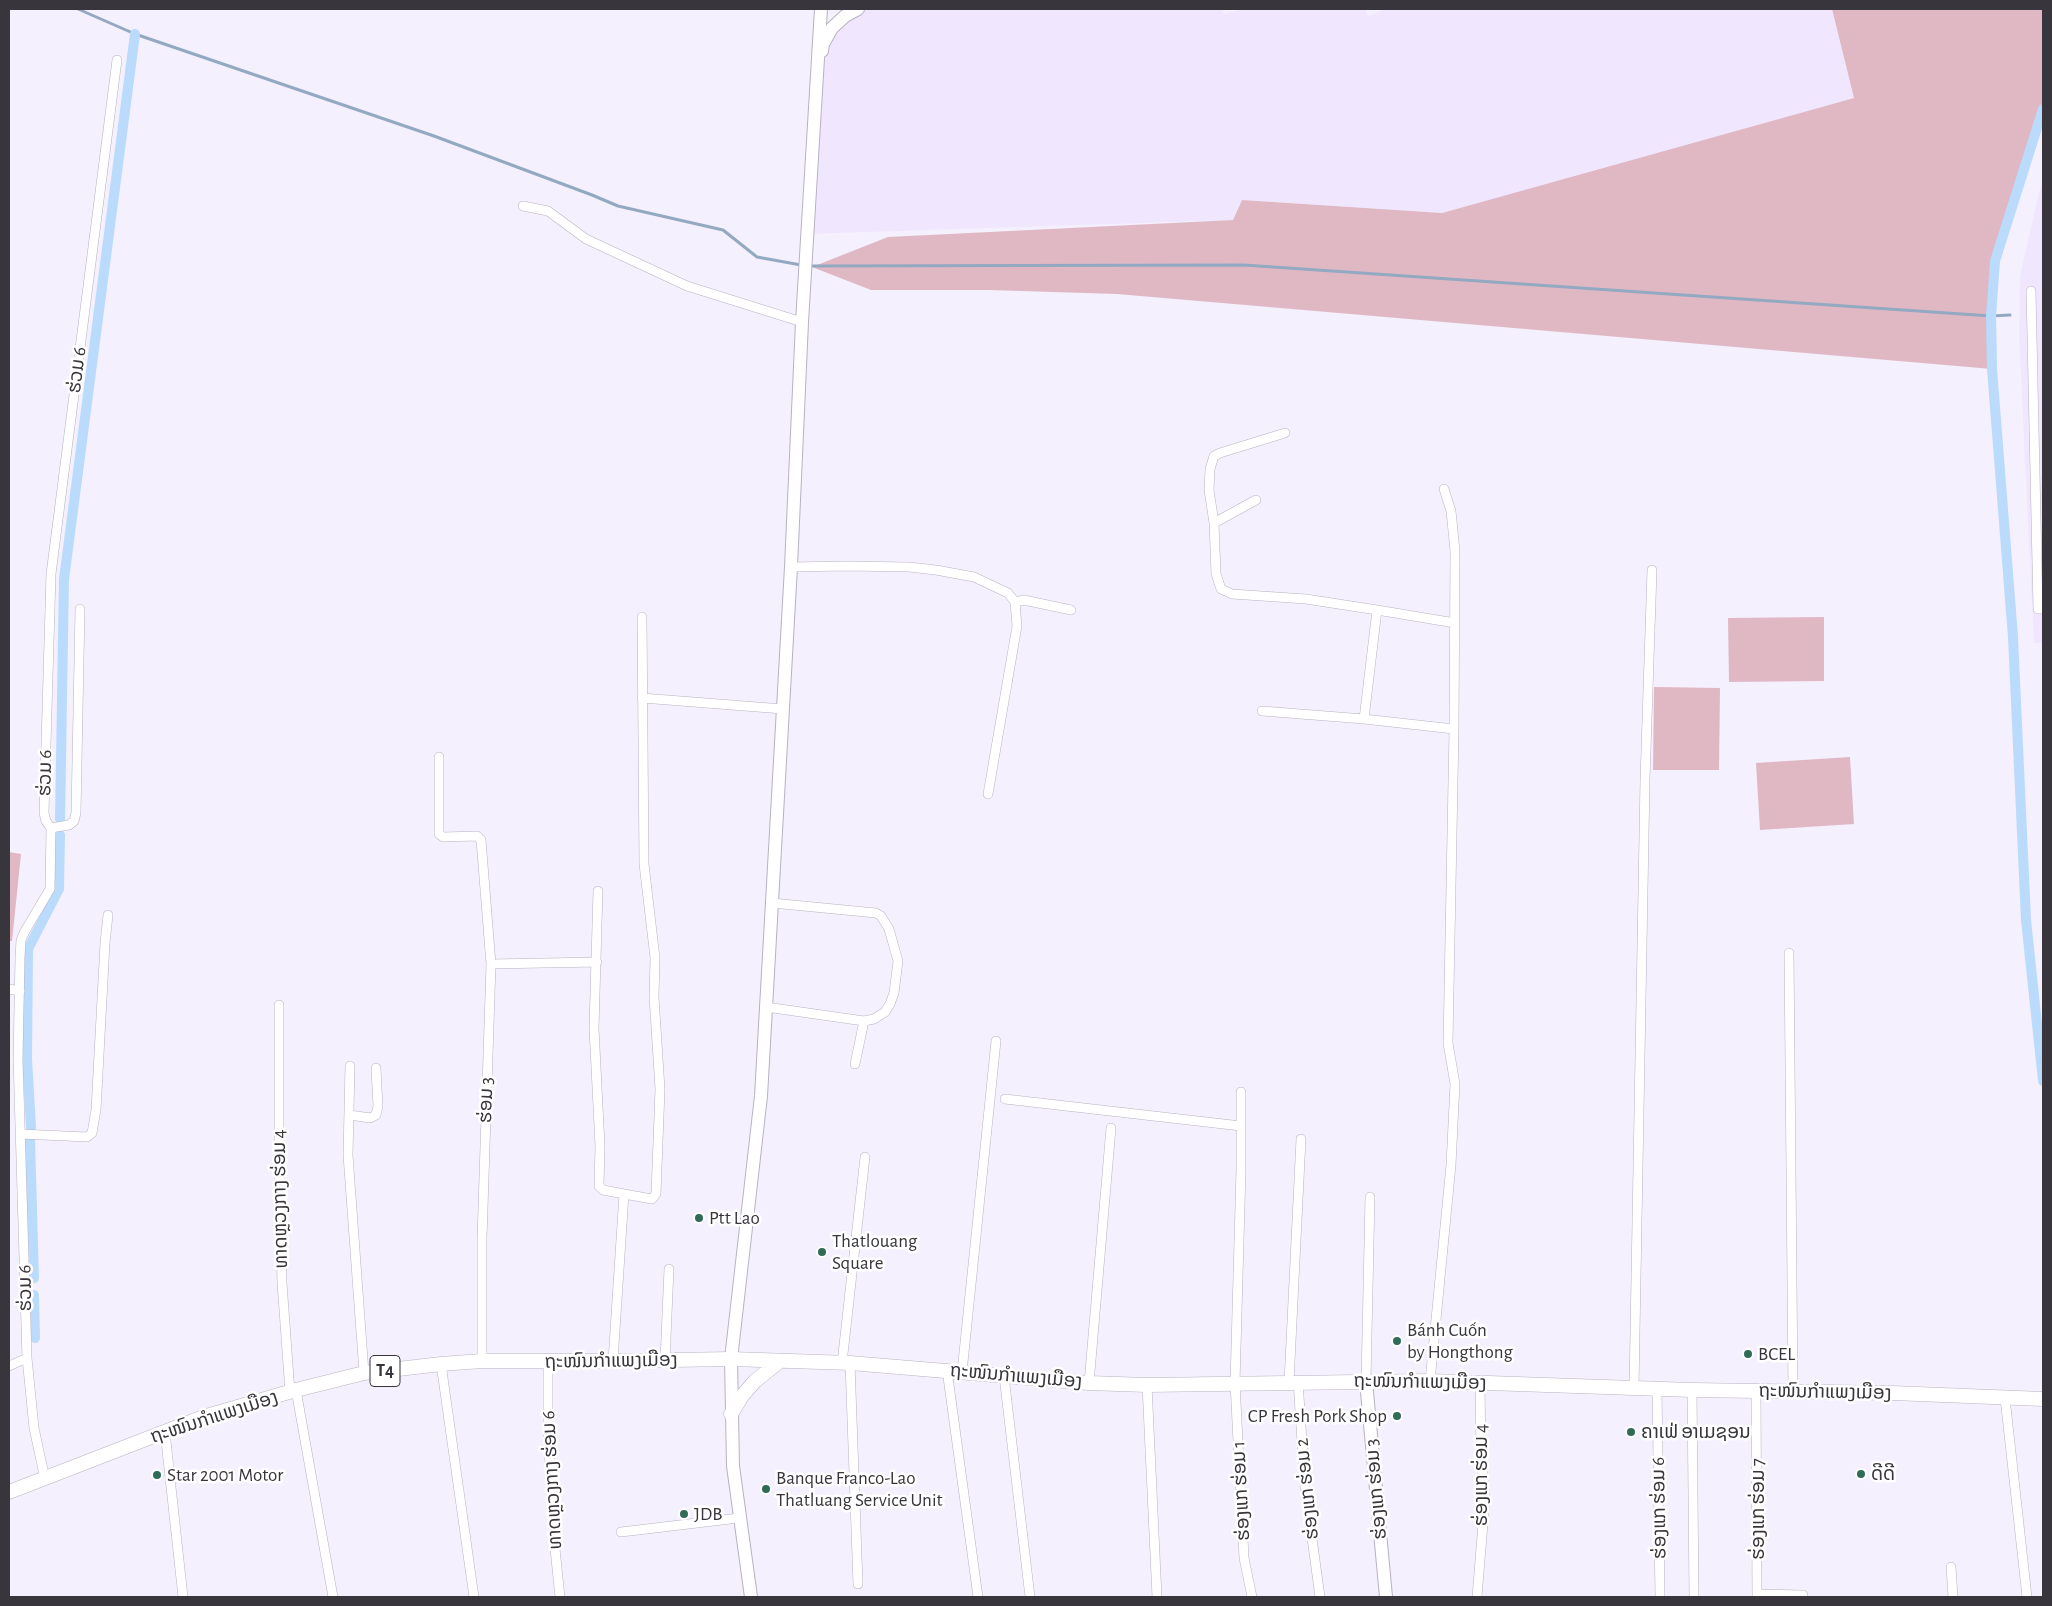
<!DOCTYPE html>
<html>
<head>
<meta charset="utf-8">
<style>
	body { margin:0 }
	#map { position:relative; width:2052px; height:1606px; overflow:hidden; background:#f5f0fd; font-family:"Alegreya Sans",sans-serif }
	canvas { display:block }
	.frame { position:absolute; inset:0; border:10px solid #38353c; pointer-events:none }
</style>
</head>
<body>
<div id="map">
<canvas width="2052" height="1606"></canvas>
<div class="frame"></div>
</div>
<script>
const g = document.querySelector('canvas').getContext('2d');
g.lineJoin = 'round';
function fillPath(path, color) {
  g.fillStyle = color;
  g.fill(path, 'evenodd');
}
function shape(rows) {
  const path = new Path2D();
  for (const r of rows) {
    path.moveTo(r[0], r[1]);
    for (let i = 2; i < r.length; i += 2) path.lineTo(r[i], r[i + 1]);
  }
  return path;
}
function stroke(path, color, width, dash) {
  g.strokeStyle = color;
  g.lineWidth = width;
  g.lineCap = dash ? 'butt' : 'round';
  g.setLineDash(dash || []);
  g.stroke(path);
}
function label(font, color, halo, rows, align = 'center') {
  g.font = font + ' "Alegreya Sans","Noto Sans Lao",sans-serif';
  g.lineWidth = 5;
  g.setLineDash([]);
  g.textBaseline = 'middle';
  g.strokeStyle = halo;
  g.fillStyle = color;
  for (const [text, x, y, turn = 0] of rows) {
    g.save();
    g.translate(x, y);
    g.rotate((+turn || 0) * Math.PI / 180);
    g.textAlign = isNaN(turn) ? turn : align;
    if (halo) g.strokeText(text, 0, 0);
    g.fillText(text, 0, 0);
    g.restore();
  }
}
const built = shape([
	[858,9,1222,9,1224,14,1242,9,1365,9,1368,16,1386,9,1832,9,1854,98,1442,213,1242,200,1233,220,807,234,823,44],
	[2043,180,2043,643,2034,643,2019,337,2020,276,2039,192]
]);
const green = shape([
	[1832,9,2043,9,2043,109,1995,261,1991,316,1992,369,1117,294,989,290,871,290,812,267,888,237,1233,220,1242,200,1442,213,1854,98],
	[1824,617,1824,681,1729,682,1728,618],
	[1654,687,1720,688,1719,770,1653,770],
	[1850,757,1854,824,1760,830,1756,763],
	[9,852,21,854,12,941,9,941]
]);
const stream = shape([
	[78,9,135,34,434,136,592,195,618,206,723,230,757,257,801,265],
	[807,266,1244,265,1991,316,2010,315]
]);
const canal = shape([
	[2043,109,1995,261,1991,316,1992,369,2013,637,2026,920,2043,1081],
	[60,819,64,579,135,34],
	[31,1127,27,1059,28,949,59,889,60,835],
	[30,1140,34,1278],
	[34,1295,35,1338]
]);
const street = shape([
	[523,206,548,211,586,239,687,286,802,322],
	[2031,291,2038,609,2043,609],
	[1444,489,1451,511,1455,551,1454,729],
	[1256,500,1214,523,1216,574,1221,589,1232,594,1306,599,1377,610,1364,719,1454,729,1448,1043,1455,1084,1451,1165,1430,1381],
	[1214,523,1209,490,1210,469,1214,456,1220,453,1285,433],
	[791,567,846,566,909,567,936,570,974,577,1008,593,1015,602,1017,626,988,794],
	[1015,602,1024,600,1071,610],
	[1377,610,1455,623],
	[642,698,783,709],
	[1262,711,1364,719],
	[439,757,439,834,443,837,477,836,481,840,491,964,482,1238,482,1361],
	[51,828,69,825,74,821,76,813,80,609],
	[598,891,594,1028,600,1146,599,1186,603,1190,624,1194],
	[1789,953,1793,1391],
	[491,964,597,962],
	[9,989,20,991],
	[279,1005,279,1150,282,1283,290,1392],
	[766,1007,864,1021,874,1019,885,1012,890,1004,894,993,898,961,889,929,881,916,876,913,772,903],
	[855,1064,864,1021],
	[350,1066,348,1155,364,1373],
	[1241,1092,1241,1170,1235,1383,1244,1558,1252,1597],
	[1005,1099,1241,1126],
	[350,1115,370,1118,376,1115,378,1106,376,1068],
	[21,1134,87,1137,92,1133,96,1110,105,943,108,915],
	[665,1360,669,1269],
	[613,1361,624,1194,652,1199,656,1194,660,1089,654,997,655,958,644,864,642,617],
	[548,1362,548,1432,555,1549,560,1597],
	[842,1363,865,1157],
	[850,1363,858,1584],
	[441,1364,474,1597],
	[9,1366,27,1358],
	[947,1370,978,1597],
	[962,1372,996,1041],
	[1004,1376,1030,1597],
	[1298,1381,1305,1487,1320,1597],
	[1366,1381,1370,1197],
	[1289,1382,1301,1139],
	[1089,1383,1111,1128],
	[1147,1385,1157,1597],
	[1634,1388,1645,780,1652,570],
	[1657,1389,1660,1597],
	[296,1390,333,1597],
	[1692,1390,1694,1597],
	[1756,1390,1757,1597],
	[2005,1398,2027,1597],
	[165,1432,183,1597],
	[45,1479,34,1428,27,1358,18,1058,20,958,21,940,25,931,50,889,51,828,46,821,44,813,51,574,117,60],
	[621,1532,739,1518],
	[1951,1567,1953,1597],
	[1757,1594,1803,1595],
	[1477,1597,1485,1499,1481,1458,1480,1383]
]);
const secondary = shape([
	[822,51,823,44,832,28,845,16,858,9],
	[1366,1381,1386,1597],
	[751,1597,733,1466,731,1359,761,1096,791,567,802,322,821,9]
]);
const primary = shape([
	[731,1414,742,1396,755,1381,780,1361],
	[9,1492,203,1417,296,1390,364,1373,441,1364,482,1361,613,1361,731,1359,850,1363,1089,1383,1147,1385,1430,1381,1692,1390,1892,1393,2043,1399]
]);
const markers = [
	[699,1218,5,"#2f6b56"],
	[822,1252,5,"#2f6b56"],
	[1397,1341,5,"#2f6b56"],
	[1748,1354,5,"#2f6b56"],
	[1397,1416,5,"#2f6b56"],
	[1631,1432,5,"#2f6b56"],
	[1861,1474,5,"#2f6b56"],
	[157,1475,5,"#2f6b56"],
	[766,1489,5,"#2f6b56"],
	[684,1514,5,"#2f6b56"]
];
const shields = [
	[385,1371,30]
];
const shieldNames = [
	["T4",385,1371]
];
const streetNames = [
	["ຮ່ວມ 6",77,370,-83],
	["ຮ່ວມ 6",45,773,-89],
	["ຮ່ອມ 3",486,1100,-88],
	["ທາດຫຼວງກາງ ຮ່ອມ 4",280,1199,-91],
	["ຮ່ວມ 6",25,1288,-91],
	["ຖະໜົນກຳແພງເມືອງ",611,1361,-1],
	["ຖະໜົນກຳແພງເມືອງ",1016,1376,5],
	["ຖະໜົນກຳແພງເມືອງ",1420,1382,1],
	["ຖະໜົນກຳແພງເມືອງ",1825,1392,1],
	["ຖະໜົນກຳແພງເມືອງ",214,1417,-18],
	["ຮ່ອງແກ ຮ່ອມ 4",1481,1475,-90],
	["ທາດຫຼວງກາງ ຮ່ອມ 6",552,1480,-93],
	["ຮ່ອງແກ ຮ່ອມ 2",1307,1489,-96],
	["ຮ່ອງແກ ຮ່ອມ 3",1376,1489,-95],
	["ຮ່ອງແກ ຮ່ອມ 1",1241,1491,-93],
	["ຮ່ອງແກ ຮ່ອມ 6",1659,1508,-91],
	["ຮ່ອງແກ ຮ່ອມ 7",1758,1509,-90]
];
const poiNames = [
	["Ptt Lao",709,1218],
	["Thatlouang",832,1241],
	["Square",832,1263],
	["Bánh Cuốn",1407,1330],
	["by Hongthong",1407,1352],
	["BCEL",1758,1354],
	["CP Fresh Pork Shop",1387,1416,"right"],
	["ຄາເຟ່ ອາເມຊອນ",1641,1432],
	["ດີດີ",1871,1474],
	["Star 2001 Motor",167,1475],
	["Banque Franco-Lao",776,1478],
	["Thatluang Service Unit",776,1500],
	["JDB",694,1514]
];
fillPath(built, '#f0e7ff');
fillPath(green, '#dfb8c4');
stroke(stream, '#93a9c2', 3);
stroke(canal, '#badbfc', 10);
stroke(street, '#b8b2c2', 10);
stroke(secondary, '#b8b2c2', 14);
stroke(primary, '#b8b2c2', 15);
stroke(street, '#fff', 9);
stroke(secondary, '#fff', 12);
stroke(primary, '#fff', 14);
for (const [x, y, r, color] of markers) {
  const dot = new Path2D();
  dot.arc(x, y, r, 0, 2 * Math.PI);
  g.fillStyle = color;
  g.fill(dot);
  stroke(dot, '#fff', 2);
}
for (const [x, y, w] of shields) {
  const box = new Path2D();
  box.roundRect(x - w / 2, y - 15.5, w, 31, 4);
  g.fillStyle = '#fff';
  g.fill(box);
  stroke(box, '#38353c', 1);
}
label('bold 18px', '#38353c', null, shieldNames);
label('19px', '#38353c', '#fff', streetNames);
label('19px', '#38353c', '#fff', poiNames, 'left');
</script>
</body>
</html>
